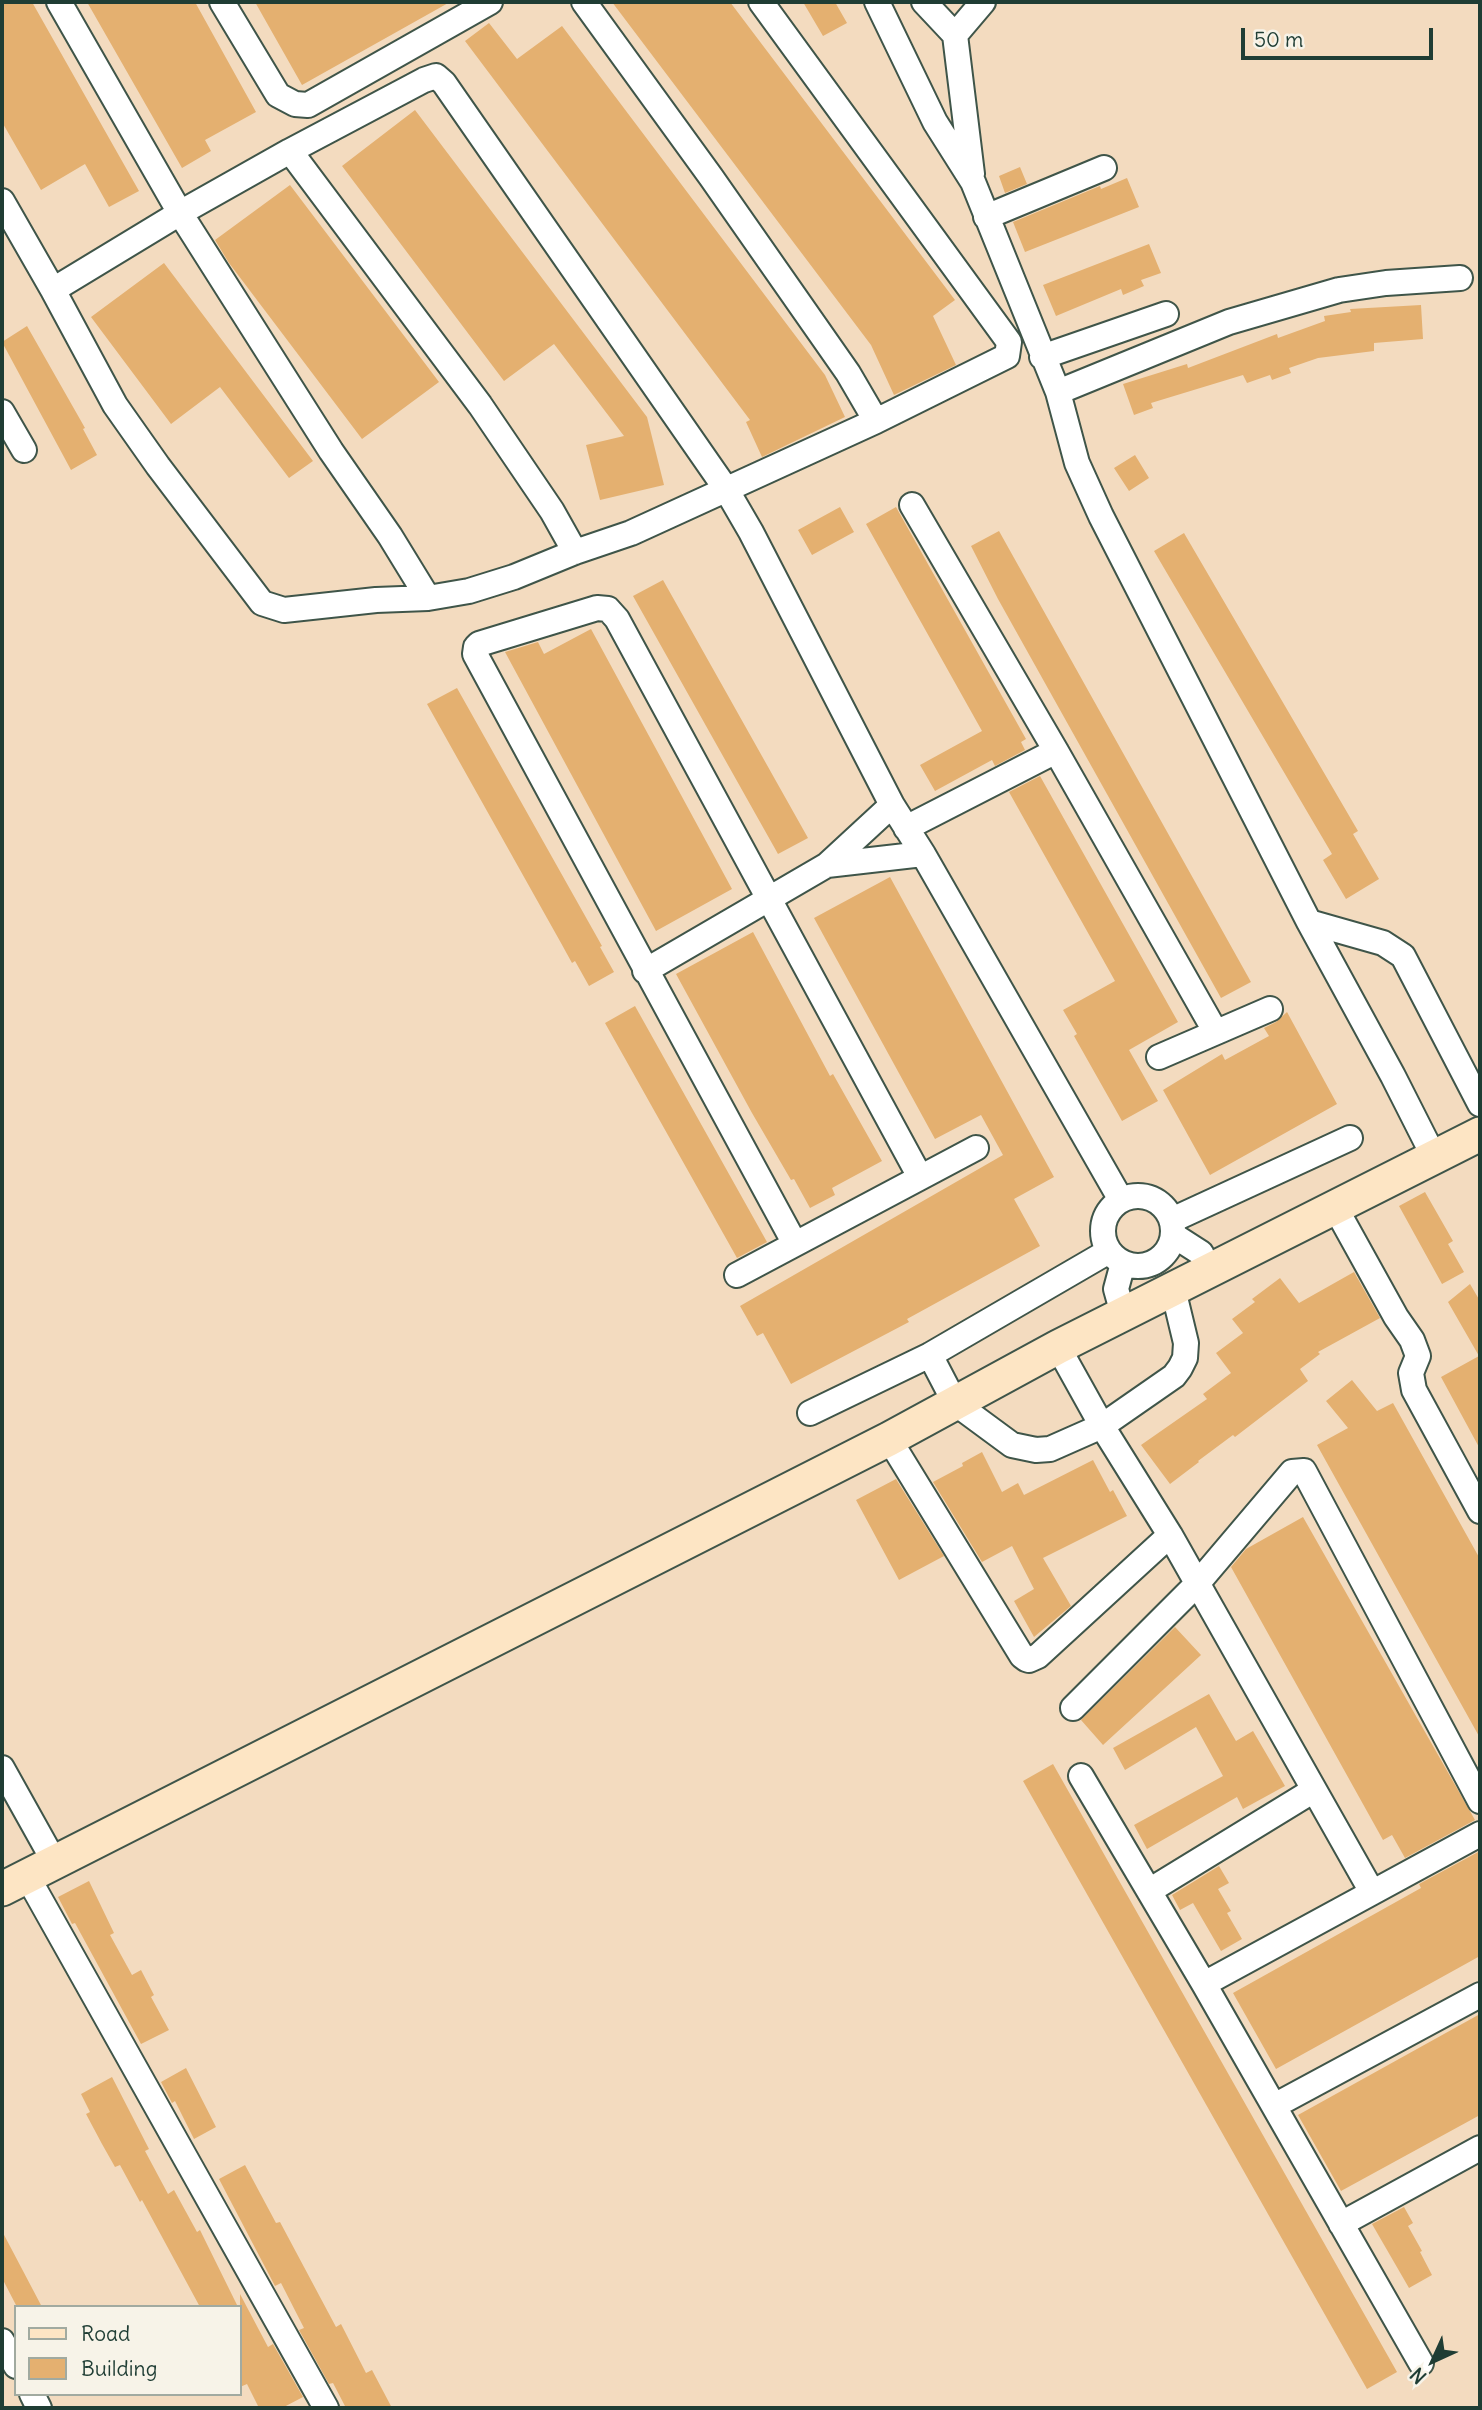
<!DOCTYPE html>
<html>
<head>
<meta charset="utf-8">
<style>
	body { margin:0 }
	#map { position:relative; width:1482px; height:2410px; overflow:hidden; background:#f3dbbf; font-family:Delius,sans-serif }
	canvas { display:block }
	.frame { position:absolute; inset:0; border:4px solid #1f3d34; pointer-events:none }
	.legend { position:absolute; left:14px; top:2305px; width:228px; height:91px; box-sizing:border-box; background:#f7f3e8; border:2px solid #a1aaa0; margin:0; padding:9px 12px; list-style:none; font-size:21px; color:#1f3d34 }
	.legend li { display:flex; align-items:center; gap:14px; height:35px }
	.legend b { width:35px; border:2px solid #a1aaa0 }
	.north { position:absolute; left:1398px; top:2326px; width:70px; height:70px; -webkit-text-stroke:5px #f7f3e8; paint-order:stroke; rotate:225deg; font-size:19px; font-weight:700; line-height:28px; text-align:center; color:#1f3d34 }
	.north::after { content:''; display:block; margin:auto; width:24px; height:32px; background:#1f3d34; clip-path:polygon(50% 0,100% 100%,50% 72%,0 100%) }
	.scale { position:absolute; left:1241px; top:28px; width:192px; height:32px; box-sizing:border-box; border:4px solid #1f3d34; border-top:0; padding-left:9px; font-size:21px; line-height:24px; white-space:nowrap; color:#1f3d34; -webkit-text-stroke:5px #f7f3e8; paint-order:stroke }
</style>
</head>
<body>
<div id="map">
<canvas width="1482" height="2410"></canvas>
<div class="frame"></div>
<ul class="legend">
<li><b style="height:9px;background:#fde5c4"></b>Road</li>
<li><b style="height:19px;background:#e4b070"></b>Building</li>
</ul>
<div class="north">N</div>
<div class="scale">50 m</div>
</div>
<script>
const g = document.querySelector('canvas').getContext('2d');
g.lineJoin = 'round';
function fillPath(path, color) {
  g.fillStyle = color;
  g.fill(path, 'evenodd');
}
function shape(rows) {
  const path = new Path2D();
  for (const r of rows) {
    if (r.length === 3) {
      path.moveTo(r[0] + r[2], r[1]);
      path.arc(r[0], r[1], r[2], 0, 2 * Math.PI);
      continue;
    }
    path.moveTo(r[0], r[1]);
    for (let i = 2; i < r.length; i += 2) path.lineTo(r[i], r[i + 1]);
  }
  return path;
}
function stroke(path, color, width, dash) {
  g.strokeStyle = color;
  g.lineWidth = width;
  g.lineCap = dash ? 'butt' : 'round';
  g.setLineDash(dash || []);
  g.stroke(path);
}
const building = shape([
	[2,2,32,2,139,191,109,207,85,164,41,190,2,122],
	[87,2,195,2,256,112,205,140,211,151,182,168],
	[255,2,450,2,302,85],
	[612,2,730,2,955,300,933,316,956,365,894,395,871,345],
	[803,2,835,2,847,23,823,36],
	[489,23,517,59,562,26,825,375,845,417,762,457,746,422,750,420,465,41],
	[415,110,647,417,664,485,600,500,586,445,624,436,554,344,504,381,342,166],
	[1020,167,1027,184,1005,193,999,176],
	[1127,178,1139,207,1025,252,1013,222,1100,186,1101,189],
	[290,185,439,382,362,439,229,263,215,240],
	[1149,244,1161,273,1141,280,1144,286,1123,295,1121,289,1056,316,1043,285],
	[164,263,313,461,289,478,220,387,171,424,91,317],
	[1421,305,1423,339,1374,343,1374,351,1318,358,1289,368,1291,373,1272,380,1270,375,1247,383,1243,375,1151,403,1153,408,1134,415,1123,384,1187,364,1188,368,1277,334,1278,338,1325,321,1324,316,1351,312,1350,309],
	[27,326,85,428,83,429,97,455,71,470,2,342],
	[1135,455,1149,478,1129,491,1114,468],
	[840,507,854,532,812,555,798,530],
	[896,507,1026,739,1021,742,1025,750,995,766,992,760,935,791,920,765,982,731,866,524],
	[999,531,1251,982,1221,998,998,599,971,546],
	[1184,533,1358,831,1353,834,1379,879,1346,899,1323,860,1332,854,1154,551],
	[663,580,808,838,778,854,633,596],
	[591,629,732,889,656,931,505,652,538,642,544,654],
	[457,688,602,946,600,947,614,972,589,986,575,961,572,963,561,943,427,704],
	[1040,776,1178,1022,1129,1050,1158,1101,1122,1121,1074,1036,1077,1034,1063,1010,1115,981,1009,792],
	[890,877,1054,1177,1014,1199,1040,1246,907,1319,909,1322,791,1384,763,1333,757,1336,740,1306,1003,1155,981,1115,935,1139,814,918],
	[753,932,830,1076,833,1074,882,1161,832,1188,835,1195,810,1208,794,1179,791,1180,752,1113,676,974],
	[635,1006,767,1242,737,1258,605,1023],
	[1287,1012,1337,1104,1210,1175,1163,1090,1222,1054,1225,1060,1269,1036,1264,1028,1276,1022],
	[1425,1192,1453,1241,1448,1244,1464,1272,1442,1284,1399,1206],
	[1354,1272,1380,1318,1318,1352,1320,1354,1300,1369,1308,1381,1235,1437,1233,1435,1198,1461,1199,1462,1170,1484,1141,1445,1207,1399,1203,1394,1231,1373,1216,1353,1243,1333,1232,1319,1255,1302,1252,1299,1280,1278,1299,1303],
	[1470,1284,1480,1301,1480,1449,1441,1377,1479,1356,1448,1302],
	[1352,1380,1377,1411,1393,1403,1480,1559,1480,1738,1317,1445,1348,1428,1326,1401],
	[982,1452,1002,1492,1018,1483,1024,1495,1093,1460,1110,1492,1113,1490,1127,1516,1043,1558,1071,1606,1034,1637,1014,1601,1034,1589,1012,1546,982,1562,933,1482,963,1466,962,1463],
	[896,1479,944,1556,899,1580,856,1500],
	[1303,1517,1475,1820,1405,1858,1392,1835,1383,1840,1231,1567,1246,1549],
	[1175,1627,1201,1655,1103,1745,1081,1720],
	[1209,1694,1236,1741,1253,1731,1285,1786,1243,1809,1237,1797,1147,1849,1134,1825,1223,1776,1196,1727,1125,1770,1113,1748],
	[1053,1764,1397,2372,1367,2389,1023,1781],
	[1480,1851,1480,1956,1276,2069,1233,1993,1421,1888,1419,1884],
	[1219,1866,1229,1883,1218,1889,1231,1911,1227,1913,1242,1939,1221,1951,1193,1903,1180,1910,1172,1895],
	[89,1881,114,1933,110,1935,132,1975,141,1970,154,1995,151,1997,169,2030,141,2044,75,1923,72,1924,58,1897],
	[1480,2014,1480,2115,1341,2191,1298,2115],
	[186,2068,216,2127,194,2139,175,2101,172,2103,161,2082],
	[112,2077,149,2149,145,2151,168,2194,174,2190,197,2232,200,2230,238,2307,200,2307,142,2200,140,2202,120,2165,115,2167,102,2144,86,2114,90,2112,81,2094],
	[245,2165,276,2223,280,2222,336,2327,341,2324,366,2373,372,2370,392,2408,346,2408,333,2383,329,2384,299,2330,304,2328,281,2283,275,2286,219,2179],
	[1404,2207,1413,2223,1408,2226,1422,2251,1420,2252,1432,2275,1409,2288,1372,2224],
	[2,2231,42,2307,17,2307,2,2278],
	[240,2294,268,2347,273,2344,303,2397,282,2408,259,2408,247,2384,240,2387]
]);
const street = shape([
	[59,2,180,213,331,451,390,536,428,598],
	[222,2,278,95,295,104,308,105,490,2],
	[584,2,711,177,848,373,876,421],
	[877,2,935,122,973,182,1058,392,1077,463,1101,516,1309,922,1393,1076,1434,1157],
	[924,2,955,35,972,174],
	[955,35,983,2],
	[290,151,480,405,552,511,575,552],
	[2,201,53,290,115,405,158,466,262,603,284,610,376,600,428,598,469,591,514,577,575,552,631,533,876,421,1007,356,1009,342,761,2],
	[986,217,1104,168],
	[53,290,180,213,290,151,424,80,436,76,444,83,726,489,751,532,892,805,923,854,1121,1200],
	[1042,357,1166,314],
	[1058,392,1229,322,1339,290,1386,283,1460,278],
	[2,412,24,450],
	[912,505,1056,751,1215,1031],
	[892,805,827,865,923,854],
	[906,828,1056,751],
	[1309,922,1383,943,1403,956,1480,1104],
	[645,971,827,865],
	[1159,1057,1270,1009],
	[1138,1231,35],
	[1335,1207,1396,1317,1412,1340,1418,1356,1411,1373,1414,1390,1480,1511],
	[1172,1220,1350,1138],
	[1173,1235,1201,1253,1209,1272],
	[795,1244,475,654,476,647,479,644,597,608,608,609,617,619,920,1177],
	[737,1275,976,1148],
	[1123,1314,1116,1289,1123,1263],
	[1058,1347,1102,1426,1170,1535,1372,1892],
	[930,1355,955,1403,1012,1445,1036,1450,1050,1449,1102,1426,1174,1376,1180,1368,1185,1358,1186,1343,1173,1289],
	[810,1413,930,1355,1109,1251],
	[889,1439,1022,1656,1026,1659,1029,1660,1038,1656,1170,1535],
	[1073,1708,1197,1584,1292,1472,1304,1471,1480,1801],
	[2,1768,55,1863],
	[1081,1776,1204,1984,1421,2363],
	[27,1876,326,2408],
	[1149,1891,1314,1790],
	[1204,1984,1480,1834],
	[1274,2106,1480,1995],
	[1341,2224,1480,2148],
	[2,2341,16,2366],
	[32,2394,39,2408]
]);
const secondary = shape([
	[2,1889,889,1439,1058,1347,1480,1134]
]);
fillPath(building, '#e4b070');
stroke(street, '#3f5549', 28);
stroke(secondary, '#3f5549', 37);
stroke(street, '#fff', 24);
stroke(secondary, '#fde5c4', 33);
</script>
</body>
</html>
